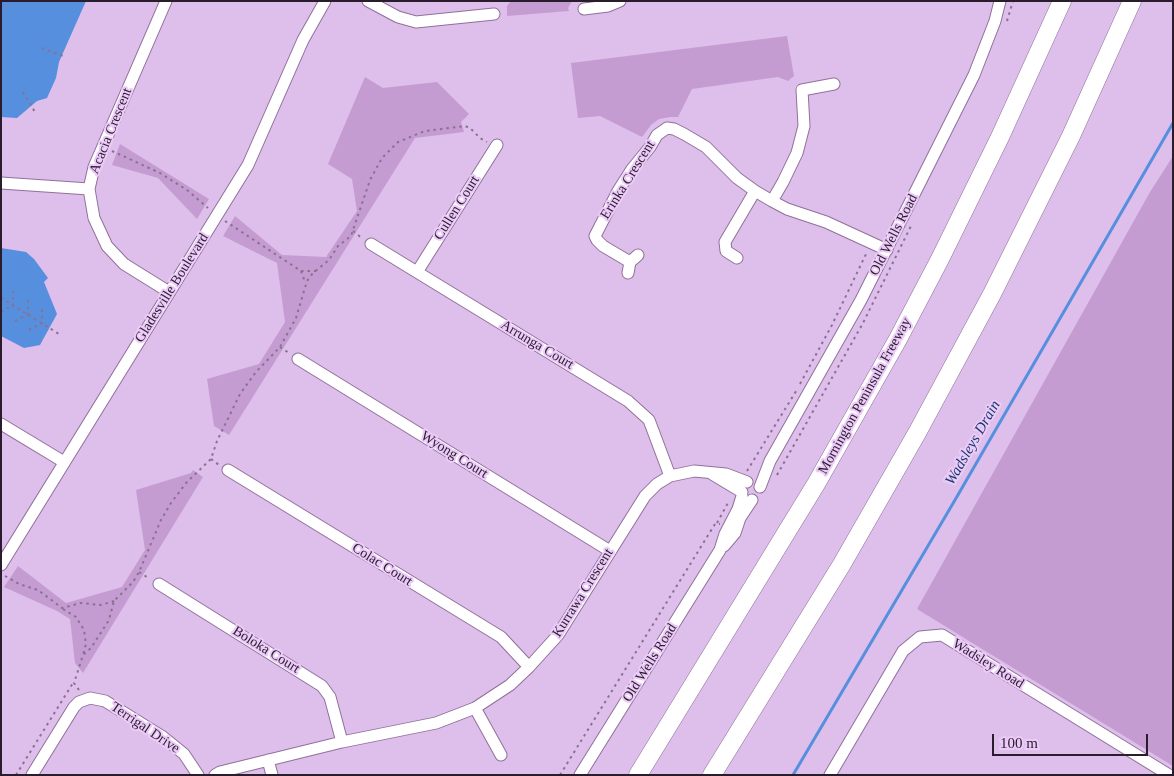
<!DOCTYPE html>
<html>
<head>
<meta charset="utf-8">
<style>
	body { margin:0 }
	#map { position:relative; width:1174px; height:776px; overflow:hidden; background:#debeea; font-family:"Times New Roman",serif }
	canvas { display:block }
	.frame { position:absolute; inset:0; border:2px solid #281c2d; pointer-events:none }
	.scale { position:absolute; left:992px; top:734px; width:156px; height:22px; box-sizing:border-box; border:2px solid #281c2d; border-top:0; padding-left:6px; font-size:15px; line-height:18px; white-space:nowrap; color:#281c2d; -webkit-text-stroke:4px #eccbf8; paint-order:stroke }
</style>
</head>
<body>
<div id="map">
<canvas width="1174" height="776"></canvas>
<div class="frame"></div>
<div class="scale">100 m</div>
</div>
<script>
const g = document.querySelector('canvas').getContext('2d');
g.lineJoin = 'round';
function fillPath(path, color) {
  g.fillStyle = color;
  g.fill(path, 'evenodd');
}
function shape(rows) {
  const path = new Path2D();
  for (const r of rows) {
    path.moveTo(r[0], r[1]);
    for (let i = 2; i < r.length; i += 2) path.lineTo(r[i], r[i + 1]);
  }
  return path;
}
function stroke(path, color, width, dash) {
  g.strokeStyle = color;
  g.lineWidth = width;
  g.lineCap = dash ? 'butt' : 'round';
  g.setLineDash(dash || []);
  g.stroke(path);
}
function label(font, color, halo, rows, align = 'center') {
  g.font = font + ' "Times New Roman",serif';
  g.lineWidth = 4;
  g.setLineDash([]);
  g.textBaseline = 'middle';
  g.strokeStyle = halo;
  g.fillStyle = color;
  for (const [text, x, y, turn = 0] of rows) {
    g.save();
    g.translate(x, y);
    g.rotate((+turn || 0) * Math.PI / 180);
    g.textAlign = isNaN(turn) ? turn : align;
    if (halo) g.strokeText(text, 0, 0);
    g.fillText(text, 0, 0);
    g.restore();
  }
}
const green = shape([
	[511,1,572,1,568,8,569,11,507,16,507,6],
	[787,36,794,76,788,81,778,77,692,89,678,117,670,117,659,119,651,125,642,137,600,116,578,118,571,63],
	[365,77,383,88,437,82,469,114,461,122,464,132,415,138,229,435,214,426,207,379,259,364,285,322,277,263,223,236,235,216,282,255,326,257,357,211,352,179,328,164],
	[120,144,209,199,197,219,158,178,112,165],
	[1173,156,1173,766,917,609,1150,192],
	[193,470,203,477,83,673,75,663,70,619,57,611,4,587,18,566,66,603,122,587,145,550,136,490,191,473]
]);
const water = shape([
	[1,1,86,1,59,62,56,78,47,98,37,101,17,118,1,117],
	[1,248,26,252,34,259,48,278,44,282,57,314,40,345,24,348,1,336]
]);
const stream = shape([
	[793,775,955,500,1173,123]
]);
const path = shape([
	[1007,21,1013,1],
	[42,48,66,57],
	[23,92,35,112],
	[112,151,160,173,187,190,208,208],
	[225,221,301,271,316,271],
	[353,231,363,239],
	[301,271,305,282],
	[1,298,59,334],
	[1,312,13,305,13,291],
	[15,321,28,314,28,300],
	[29,330,42,323,42,308],
	[280,347,289,353],
	[800,384,832,325,867,252],
	[211,459,219,465],
	[747,471,798,388],
	[777,475,863,323,912,224],
	[717,523,729,501],
	[139,572,150,579],
	[5,576,19,584,38,590,62,608,81,603,101,605,114,601],
	[63,609,76,617,84,630,86,644,83,655],
	[79,690,74,683,83,655,91,648,109,620,114,601,133,582,139,572,161,520,171,503,186,483,211,459,217,441,240,394,256,372,280,347,296,318,307,281,313,273,329,260,338,246,351,236,370,180,382,158,398,142,425,131,465,126,470,128,480,138,487,142],
	[16,775,73,683],
	[560,775,715,524,720,524]
]);
const minor = shape([
	[166,1,94,167,89,189,94,218,107,246,124,264,169,292],
	[368,1,398,17,416,22,494,14],
	[584,9,608,6,620,1],
	[1,183,89,189],
	[772,201,783,182,797,153,804,126,802,90,834,84],
	[371,244,628,401,649,420,670,476],
	[737,258,726,251,725,242,755,191],
	[630,262,603,246,597,240,595,236,618,191,632,169,650,147,657,135,667,128,674,129,684,134,706,147,737,178,755,191,772,201,787,209,826,222,887,250],
	[417,272,497,145],
	[628,273,630,262,638,255],
	[298,359,610,551],
	[1,424,64,462],
	[228,470,501,637,529,667],
	[712,474,742,492],
	[760,487,770,461,861,300,974,75,995,21,1000,1],
	[724,546,735,533,740,518,752,500],
	[1,565,248,165,303,40,325,1],
	[159,584,322,686,330,697,342,742],
	[475,708,501,755],
	[268,760,272,775],
	[32,775,74,707,79,702,90,698,105,701,163,737,184,754,198,775],
	[215,775,220,772,342,742,436,723,475,708,510,685,529,667,558,635,645,496,657,484,670,476,694,471,726,474,747,482],
	[580,775,720,550,725,534,738,509,742,496],
	[830,775,903,651,920,637,942,635,1169,775]
]);
const highway = shape([
	[638,775,816,484,898,339,940,259,1000,137,1062,1],
	[712,775,842,564,917,433,992,294,1071,136,1132,1]
]);
const streetNames = [
	["Acacia Crescent",111,131,-68],
	["Erinka Crescent",628,180,-58],
	["Cullen Court",457,208,-58],
	["Old Wells Road",894,235,-63],
	["Gladesville Boulevard",172,288,-58],
	["Arrunga Court",537,345,31],
	["Mornington Peninsula Freeway",865,396,-61],
	["Wyong Court",454,455,32],
	["Colac Court",382,565,32],
	["Kurrawa Crescent",583,593,-58],
	["Boloka Court",266,650,32],
	["Old Wells Road",650,663,-58],
	["Wadsley Road",988,664,32],
	["Terrigal Drive",145,728,34]
];
const waterNames = [
	["Wadsleys Drain",973,443,-60]
];
fillPath(green, '#c49cd2');
fillPath(water, '#558fde');
stroke(stream, '#558fde', 3);
stroke(minor, '#8f719a', 13);
stroke(highway, '#8f719a', 19);
stroke(path, '#897291', 2, [2.5, 4]);
stroke(minor, '#fff', 11);
stroke(highway, '#fff', 18);
label('14px', '#281c2d', '#eccbf8', streetNames);
label('italic 15px', '#153b6e', '#eccbf8', waterNames);
</script>
</body>
</html>
